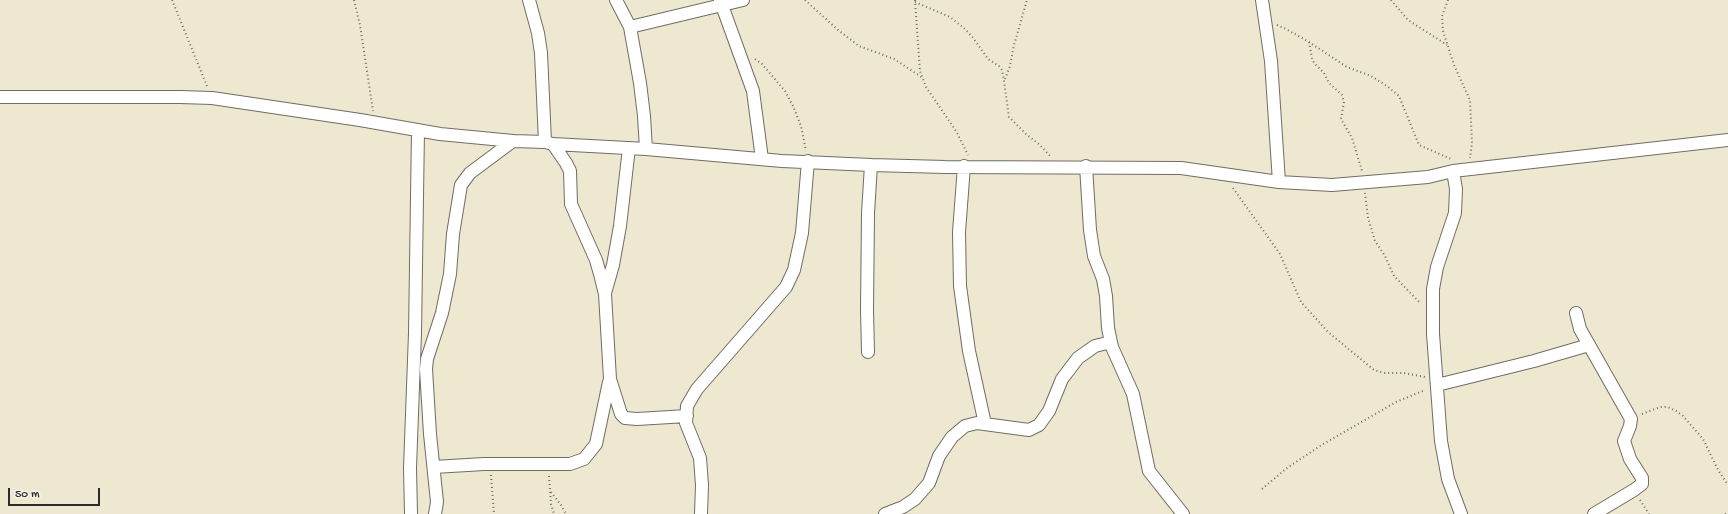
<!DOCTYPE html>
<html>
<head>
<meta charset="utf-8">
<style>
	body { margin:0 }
	#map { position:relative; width:1728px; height:514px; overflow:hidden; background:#eee8d0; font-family:"Gochi Hand",sans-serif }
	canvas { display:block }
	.scale { position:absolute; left:8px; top:488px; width:92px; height:18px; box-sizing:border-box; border:2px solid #2b2b2b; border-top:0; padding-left:5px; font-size:12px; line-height:14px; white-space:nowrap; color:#2b2b2b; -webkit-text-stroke:3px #f7f3e8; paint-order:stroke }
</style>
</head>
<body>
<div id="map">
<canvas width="1728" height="514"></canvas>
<div class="scale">50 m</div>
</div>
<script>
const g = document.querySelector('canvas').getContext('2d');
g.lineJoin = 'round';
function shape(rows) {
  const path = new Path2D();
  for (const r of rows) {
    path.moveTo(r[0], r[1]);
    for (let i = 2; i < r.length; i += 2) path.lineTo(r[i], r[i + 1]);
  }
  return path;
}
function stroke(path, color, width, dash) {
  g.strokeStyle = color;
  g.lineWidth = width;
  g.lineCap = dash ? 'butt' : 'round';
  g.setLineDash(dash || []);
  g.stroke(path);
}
const path = shape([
	[172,0,207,86],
	[354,0,360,25,373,111],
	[805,0,838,30,859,46,894,59,923,78],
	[915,0,920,71,926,87,956,131,968,155],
	[1391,0,1408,20,1447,45],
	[1448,0,1442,16,1443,31,1454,65,1470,100,1472,143,1470,158],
	[915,2,950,17,965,29,974,39,988,59,999,66,1002,70,1004,81,1009,117,1026,134,1040,145,1050,156],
	[1277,25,1286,29,1309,42,1347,67,1371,76,1387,86,1399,96,1419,145,1451,159],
	[1309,42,1312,58,1314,63,1324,73,1329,83,1342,95,1344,102,1341,119,1352,138,1362,171],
	[755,59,762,64,785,91,793,106,801,126,806,151],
	[1005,79,1010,66,1014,45,1027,0],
	[1233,188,1280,254,1301,302,1328,332,1374,370,1385,373,1404,373,1425,377],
	[1365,193,1368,218,1375,241,1385,256,1394,276,1421,304],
	[1642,414,1660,407,1668,407,1676,411,1683,416,1703,439,1718,470,1728,485],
	[491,475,494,514],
	[549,476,551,504,554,514],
	[1262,489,1287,468,1320,446,1396,402,1425,390],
	[551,492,561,505,566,514],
	[1640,500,1649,514],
	[1725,514,1728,513]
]);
const minor = shape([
	[529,0,538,33,541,53,545,142],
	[616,0,630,27,640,83,644,116,646,149],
	[720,0,753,91,762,159],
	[1262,0,1271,61,1279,182],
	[630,27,743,0],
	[0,97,180,97,212,98,360,120,440,134,513,141,545,142,553,144,646,149,782,161,871,165,945,167,1181,168,1279,182,1332,185,1428,177,1453,171,1728,140],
	[553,144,566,163,570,171,571,204,596,260,600,274,605,294,610,379,621,414,625,418,637,419,687,416],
	[964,166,959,232,960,286,969,351,985,424],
	[1086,166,1090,230,1094,256,1103,279,1106,296,1108,328,1112,347,1133,394,1149,471,1183,514],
	[1453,171,1456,189,1455,213,1437,267,1433,289,1433,334,1441,441,1448,479,1461,514],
	[605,293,613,265,620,226,629,148],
	[1576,313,1580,329,1631,419,1630,426,1624,441,1630,459,1642,478,1642,484,1634,490,1594,514],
	[868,352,867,310,868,213,871,165],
	[1437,385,1534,361,1589,345],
	[434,467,484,464,570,464,584,459,596,444,609,382],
	[411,514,410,468,415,333,418,130],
	[435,514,437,502,430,434,426,369,427,359,442,313,450,274,453,234,461,185,470,173,513,141],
	[701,514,702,485,700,458,686,423,687,406,697,389,786,287,794,270,802,233,808,161],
	[885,514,903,507,915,499,929,483,939,456,952,437,965,426,977,423,1029,430,1039,425,1049,411,1062,379,1078,358,1095,346,1111,342]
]);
stroke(minor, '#6f6d65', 14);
stroke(path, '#6f6d65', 2, [1, 3]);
stroke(minor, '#fff', 12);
</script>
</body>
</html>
